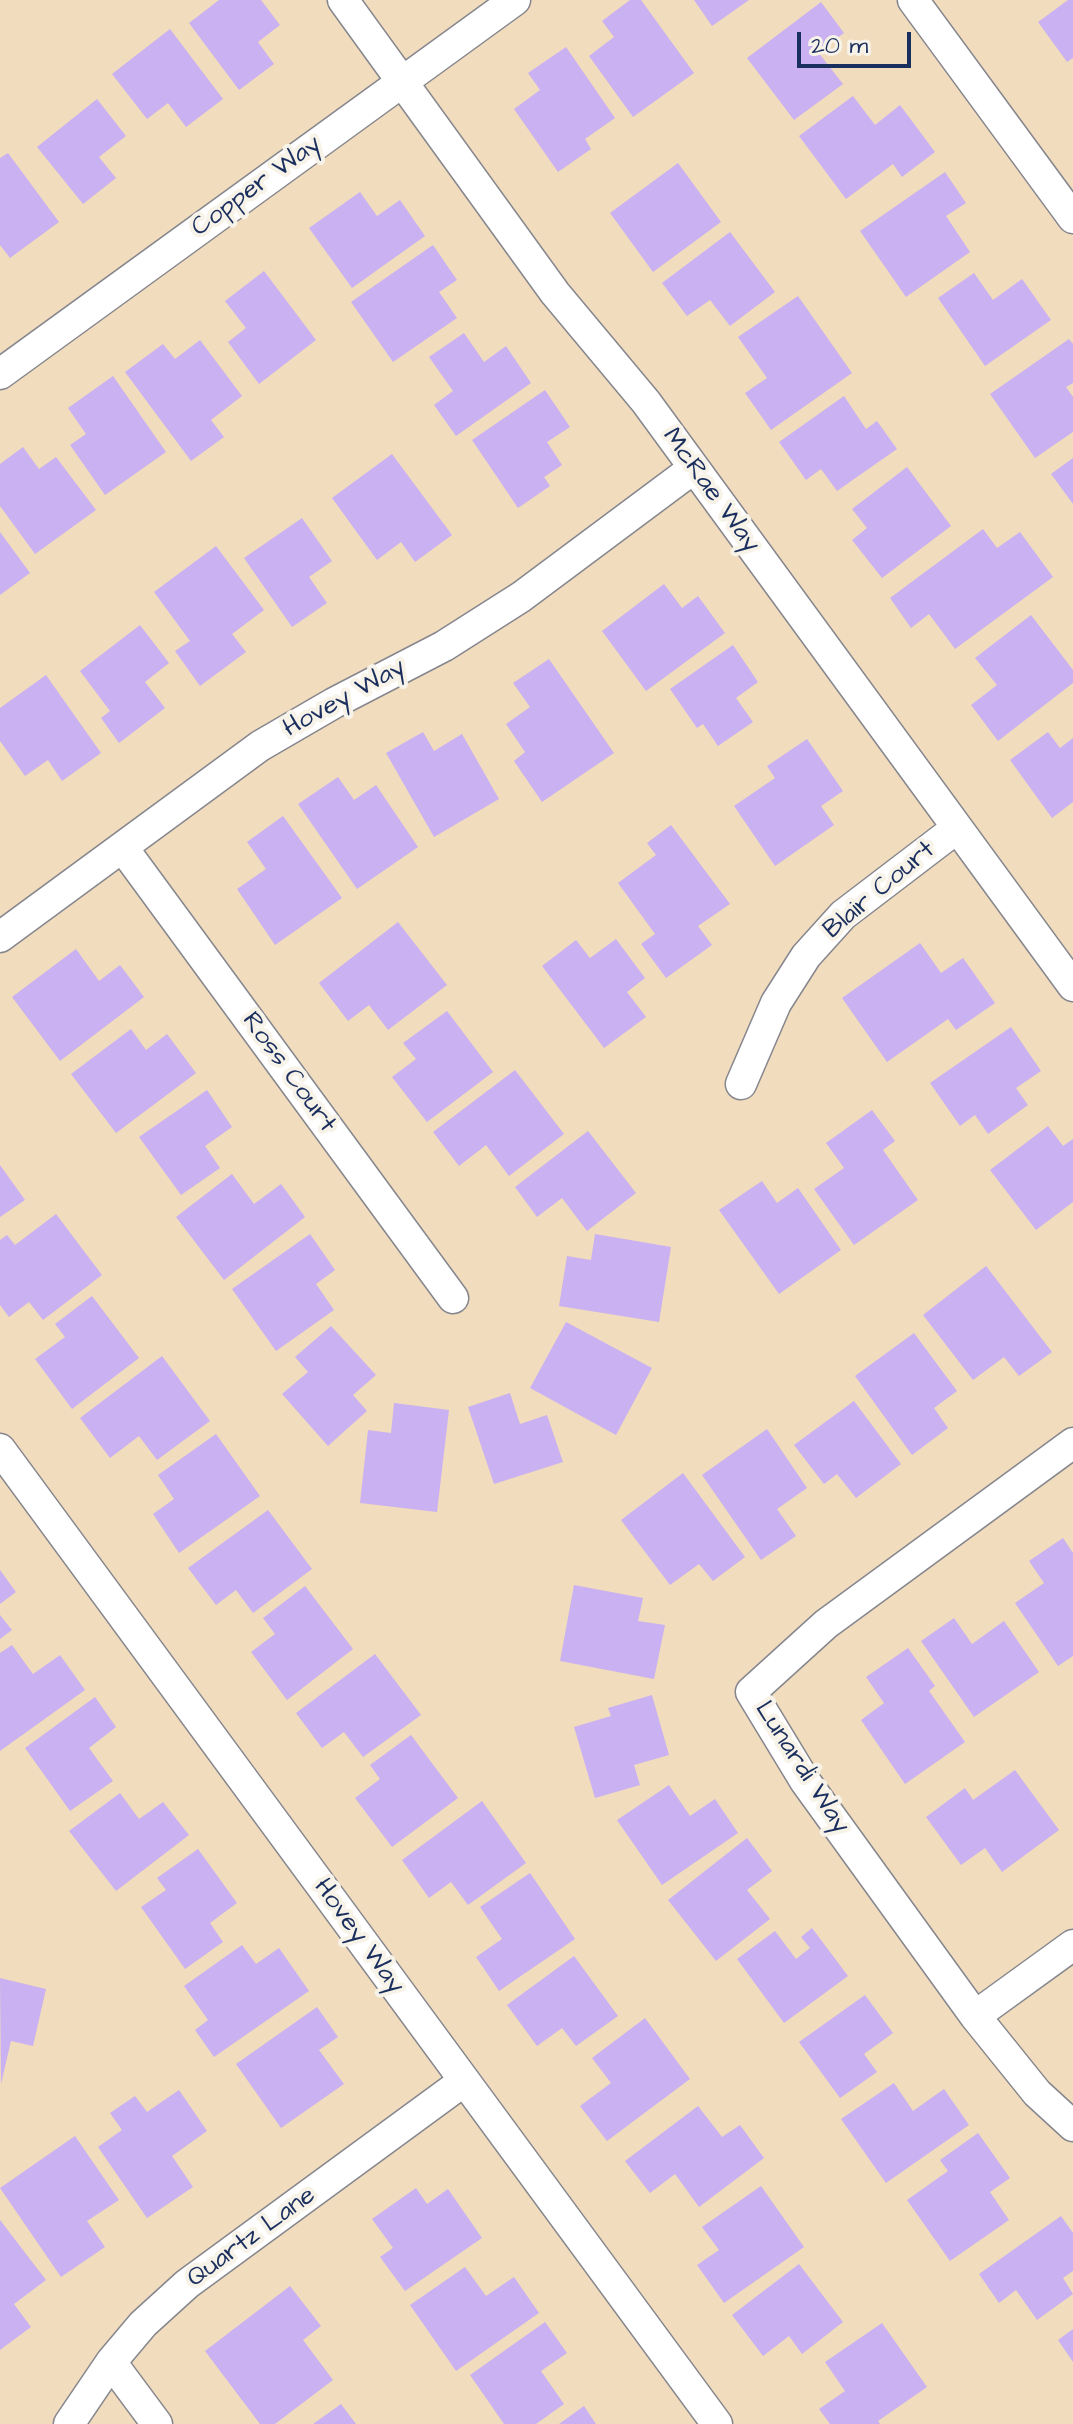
<!DOCTYPE html>
<html>
<head>
<meta charset="utf-8">
<style>
	body { margin:0 }
	#map { position:relative; width:1073px; height:2424px; overflow:hidden; background:#f1dcbd; font-family:"Architects Daughter",sans-serif }
	canvas { display:block }
	.scale { position:absolute; left:797px; top:32px; width:114px; height:36px; box-sizing:border-box; border:4px solid #1b2f5e; border-top:0; padding-left:10px; font-size:24px; line-height:28px; white-space:nowrap; color:#1b2f5e; -webkit-text-stroke:6px #f7f3e8; paint-order:stroke }
</style>
</head>
<body>
<div id="map">
<canvas width="1073" height="2424"></canvas>
<div class="scale">20 m</div>
</div>
<script>
const g = document.querySelector('canvas').getContext('2d');
g.lineJoin = 'round';
function fillPath(path, color) {
  g.fillStyle = color;
  g.fill(path, 'evenodd');
}
function shape(rows) {
  const path = new Path2D();
  for (const r of rows) {
    path.moveTo(r[0], r[1]);
    for (let i = 2; i < r.length; i += 2) path.lineTo(r[i], r[i + 1]);
  }
  return path;
}
function stroke(path, color, width, dash) {
  g.strokeStyle = color;
  g.lineWidth = width;
  g.lineCap = dash ? 'butt' : 'round';
  g.setLineDash(dash || []);
  g.stroke(path);
}
function label(font, color, halo, rows, align = 'center') {
  g.font = font + ' "Architects Daughter",sans-serif';
  g.lineWidth = 8;
  g.setLineDash([]);
  g.textBaseline = 'middle';
  g.strokeStyle = halo;
  g.fillStyle = color;
  for (const [text, x, y, turn = 0] of rows) {
    g.save();
    g.translate(x, y);
    g.rotate((+turn || 0) * Math.PI / 180);
    g.textAlign = isNaN(turn) ? turn : align;
    if (halo) g.strokeText(text, 0, 0);
    g.fillText(text, 0, 0);
    g.restore();
  }
}
const building = shape([
	[219,0,261,0,280,25,258,42,274,64,239,90,189,23],
	[630,0,641,0,694,73,633,117,589,56,614,37,602,21],
	[694,0,749,0,712,26],
	[1068,0,1073,0,1073,58,1067,62,1038,22],
	[821,2,844,33,818,52,843,84,794,120,747,58],
	[170,29,223,99,186,127,168,103,147,119,112,74],
	[566,47,615,118,585,139,591,149,558,172,514,109,540,90,528,73],
	[853,96,875,125,900,105,935,152,902,177,893,164,846,199,799,136],
	[97,99,126,136,99,157,116,178,83,204,37,147],
	[8,153,59,222,10,258,0,245,0,158],
	[678,163,721,222,653,272,610,213],
	[945,172,966,203,946,216,970,252,906,297,860,231],
	[360,192,377,216,400,200,425,236,352,288,309,228],
	[730,232,775,292,730,326,710,300,687,316,662,283],
	[433,245,457,280,439,292,457,318,393,362,351,302],
	[264,271,316,340,259,384,228,342,246,328,225,301],
	[974,273,993,300,1022,279,1051,320,985,366,938,298],
	[798,296,852,373,771,430,745,393,767,378,738,337],
	[464,333,484,362,506,346,531,383,456,436,434,405,453,391,429,357],
	[1069,339,1073,344,1073,383,1066,387,1073,397,1073,432,1035,458,990,394],
	[200,340,242,396,211,420,224,437,191,461,125,372,163,344,175,359],
	[113,376,166,452,105,495,70,445,86,434,68,408],
	[545,390,570,427,547,442,562,465,544,477,550,486,518,508,472,440],
	[844,396,866,429,877,421,897,449,837,491,821,469,806,480,779,442],
	[23,447,39,469,56,457,96,510,35,554,0,506,0,464],
	[392,454,452,535,415,562,401,542,377,560,332,498],
	[1073,458,1073,504,1051,474],
	[907,467,951,526,882,578,852,540,867,528,852,509],
	[302,518,332,561,309,577,327,603,292,627,244,558],
	[983,529,997,548,1020,532,1053,577,955,649,929,614,911,628,890,598],
	[0,532,30,573,0,595],
	[216,546,264,610,232,634,246,652,200,686,175,651,190,641,154,592],
	[664,584,682,608,698,596,725,633,646,691,602,631],
	[1031,615,1073,670,1073,683,998,741,971,705,997,685,975,658],
	[140,625,169,663,145,682,165,708,119,743,101,718,110,711,80,671],
	[733,645,758,682,736,698,753,722,718,746,703,724,697,728,670,689],
	[549,659,614,753,542,802,514,761,525,752,506,724,530,707,513,683],
	[46,675,101,753,62,781,48,760,25,776,0,741,0,708],
	[423,732,434,751,462,734,499,799,434,837,386,753],
	[1048,732,1060,748,1073,738,1073,802,1052,818,1010,760],
	[807,739,843,791,821,806,834,825,775,866,734,806,775,778,767,766],
	[338,777,354,800,376,785,418,847,357,889,298,804],
	[283,816,342,898,275,945,237,889,266,869,247,842],
	[671,825,730,904,698,926,712,945,666,978,641,944,655,934,618,883,656,855,647,843],
	[398,922,447,985,388,1030,369,1005,348,1021,319,983],
	[616,939,645,978,627,992,646,1017,604,1048,542,966,576,940,590,958],
	[920,943,941,973,963,958,995,1003,956,1030,948,1019,887,1062,842,998],
	[76,949,99,981,120,965,144,997,60,1061,12,997],
	[447,1011,493,1072,427,1122,392,1077,416,1059,403,1043],
	[1011,1027,1041,1071,1016,1088,1028,1105,988,1134,975,1115,960,1126,930,1083],
	[131,1029,146,1050,167,1034,196,1073,116,1133,71,1074],
	[515,1070,564,1134,509,1176,486,1145,459,1166,433,1132],
	[207,1090,232,1127,205,1146,220,1168,181,1195,139,1137],
	[872,1110,895,1141,883,1150,918,1200,854,1245,814,1189,844,1168,826,1143],
	[1048,1126,1063,1146,1073,1139,1073,1202,1036,1230,990,1170],
	[588,1131,636,1193,587,1231,562,1198,537,1217,515,1187],
	[0,1165,25,1200,0,1217],
	[232,1174,254,1204,281,1184,305,1217,224,1280,176,1217],
	[762,1181,777,1203,798,1188,841,1250,779,1294,719,1210],
	[56,1214,102,1275,43,1320,29,1302,9,1317,0,1305,0,1240,7,1235,15,1245],
	[310,1234,335,1270,316,1284,334,1310,276,1351,232,1289],
	[595,1234,671,1247,659,1322,559,1306,567,1256,591,1260],
	[986,1266,1052,1352,1019,1376,1004,1357,973,1380,923,1315],
	[92,1296,139,1358,72,1409,35,1359,65,1337,55,1324],
	[566,1322,652,1368,616,1435,530,1388],
	[331,1326,376,1375,353,1395,367,1411,328,1446,282,1394,308,1372,295,1357],
	[914,1333,957,1391,934,1408,948,1428,912,1455,855,1376],
	[162,1356,210,1421,157,1460,139,1436,110,1458,80,1418],
	[510,1393,520,1424,547,1415,563,1462,494,1484,468,1407],
	[854,1401,901,1464,856,1498,837,1474,824,1484,794,1445],
	[394,1403,449,1410,437,1512,360,1503,368,1430,391,1433],
	[767,1429,807,1488,777,1509,796,1536,761,1560,702,1475],
	[216,1434,260,1496,179,1553,153,1514,174,1499,158,1475],
	[683,1473,745,1557,713,1581,699,1564,670,1585,621,1520],
	[268,1510,312,1569,253,1613,236,1590,216,1605,188,1568],
	[1063,1538,1073,1553,1073,1656,1058,1666,1015,1603,1044,1583,1029,1561],
	[0,1570,16,1592,0,1604],
	[574,1585,643,1598,638,1621,665,1625,654,1679,560,1661],
	[305,1586,353,1649,287,1700,251,1652,275,1634,263,1618],
	[0,1615,12,1630,0,1639],
	[954,1618,972,1644,1004,1621,1039,1672,974,1717,921,1641],
	[12,1645,33,1674,60,1655,85,1690,0,1751,0,1653],
	[908,1648,935,1686,929,1691,965,1742,905,1784,861,1720,884,1703,866,1677],
	[375,1654,421,1715,363,1757,344,1732,322,1748,296,1713],
	[652,1695,669,1755,634,1765,640,1785,595,1798,574,1727,611,1716,608,1708],
	[95,1697,116,1727,89,1748,113,1781,70,1811,25,1748],
	[411,1735,458,1798,392,1847,355,1798,380,1779,370,1765],
	[1015,1770,1059,1830,1002,1872,985,1848,961,1865,926,1817,965,1788,973,1800],
	[669,1785,690,1816,715,1799,738,1833,662,1885,617,1820],
	[120,1793,139,1819,163,1802,189,1835,116,1891,69,1831],
	[482,1801,526,1863,468,1905,451,1882,429,1898,402,1860],
	[747,1838,772,1871,747,1890,770,1919,716,1961,668,1900],
	[198,1849,237,1903,210,1923,223,1942,185,1969,141,1907,166,1890,157,1878],
	[530,1873,575,1939,499,1991,476,1957,502,1939,480,1907],
	[812,1928,848,1976,784,2023,737,1959,775,1931,796,1959,810,1948,801,1937],
	[242,1945,256,1964,279,1948,309,1991,214,2057,195,2030,208,2020,184,1986],
	[574,1956,618,2016,576,2046,562,2028,537,2046,507,2005],
	[0,1978,46,1989,33,2046,11,2041,1,2084],
	[865,1995,893,2033,864,2054,877,2072,840,2098,799,2042],
	[317,2007,338,2037,319,2050,344,2084,281,2128,236,2064],
	[645,2018,690,2079,607,2141,580,2106,611,2083,592,2058],
	[894,2083,913,2111,944,2089,969,2125,886,2183,841,2119],
	[179,2090,207,2131,172,2156,193,2187,147,2218,98,2147,122,2130,110,2113,135,2096,147,2112],
	[698,2106,722,2137,740,2125,764,2158,699,2207,675,2174,650,2193,625,2161],
	[978,2133,1010,2178,990,2192,1009,2220,950,2261,907,2200,948,2171,940,2160],
	[75,2136,119,2200,87,2221,105,2247,61,2277,0,2188],
	[761,2186,804,2247,724,2303,697,2265,719,2250,702,2227],
	[416,2188,427,2204,448,2189,482,2238,405,2291,380,2257,393,2248,372,2219],
	[1061,2216,1073,2233,1073,2271,1063,2278,1073,2294,1037,2320,1016,2290,999,2303,979,2274],
	[0,2220,46,2280,14,2304,31,2327,0,2350],
	[799,2264,843,2322,802,2354,789,2336,763,2356,732,2315],
	[465,2267,486,2296,514,2277,539,2313,456,2371,410,2305],
	[290,2286,321,2326,303,2340,333,2380,275,2424,260,2424,205,2351],
	[545,2322,567,2353,541,2371,564,2404,536,2424,504,2424,470,2375],
	[882,2323,927,2387,878,2421,880,2424,830,2424,819,2409,845,2391,825,2362],
	[1073,2329,1073,2362,1058,2340],
	[341,2404,356,2424,313,2424],
	[584,2406,596,2424,559,2424]
]);
const street = shape([
	[343,0,555,293,646,402,1073,986],
	[913,0,1073,218],
	[0,374,515,0],
	[123,848,453,1298],
	[0,937,260,746,334,703,444,646,521,597,694,468],
	[741,1084,776,1003,806,956,843,915,957,828],
	[1073,1443,826,1624,751,1692,805,1781,975,2016,1037,2093,1073,2126],
	[0,1449,717,2424],
	[975,2016,1073,1945],
	[111,2362,157,2424],
	[69,2424,111,2362,143,2324,187,2284,464,2081]
]);
const streetNames = [
	["Copper Way",257,187,-36],
	["McRae Way",710,491,54],
	["Hovey Way",345,699,-29],
	["Blair Court",880,891,-40],
	["Ross Court",288,1073,54],
	["Lunardi Way",801,1768,57],
	["Hovey Way",358,1937,54],
	["Quartz Lane",252,2238,-36]
];
fillPath(building, '#cab1f1');
stroke(street, '#86868e', 33);
stroke(street, '#fff', 30);
label('26px', '#1b2f5e', '#f7f3e8', streetNames);
</script>
</body>
</html>
